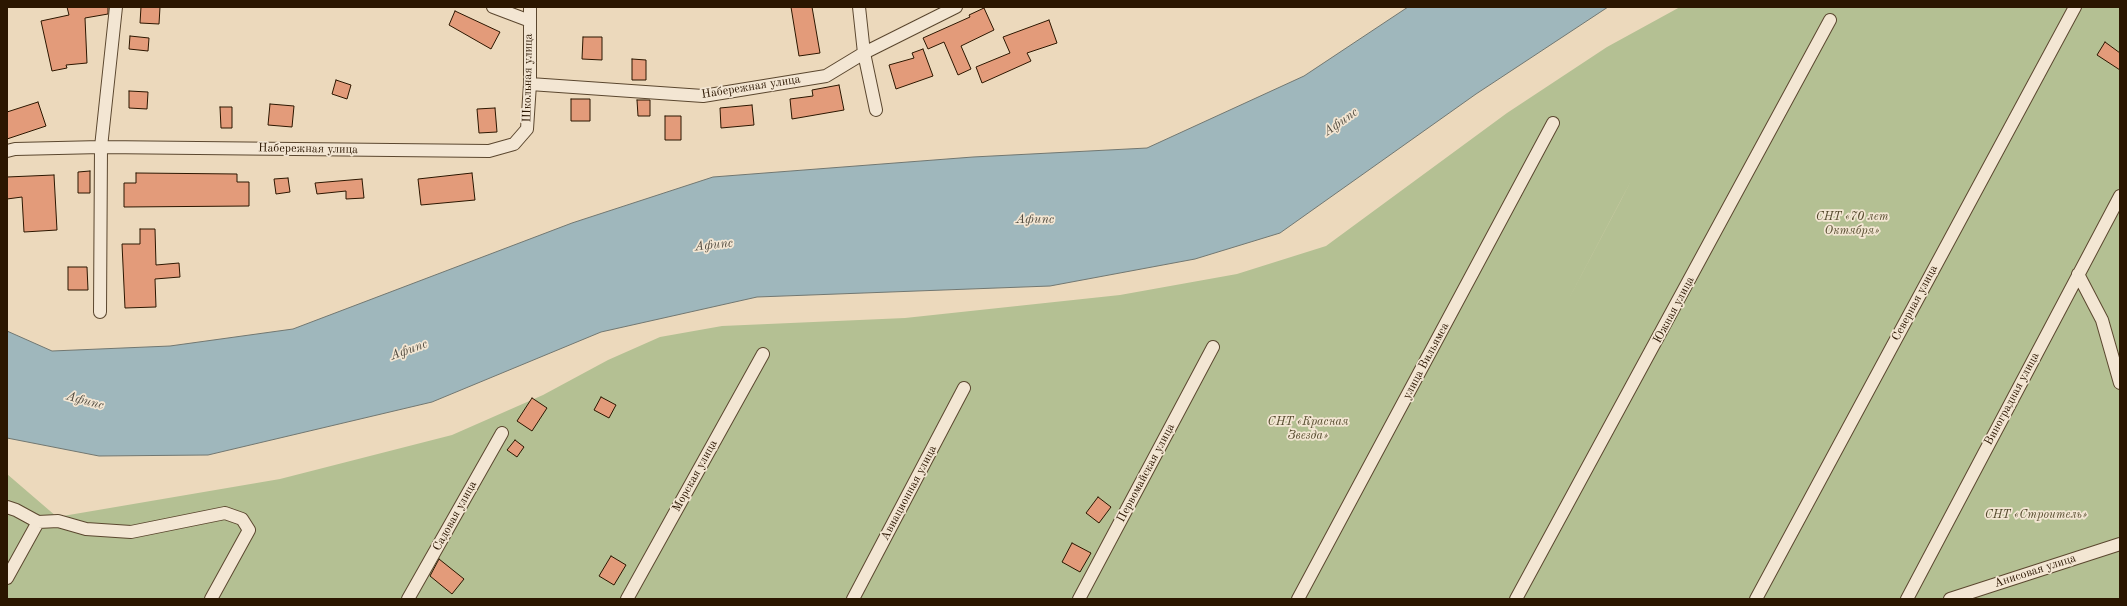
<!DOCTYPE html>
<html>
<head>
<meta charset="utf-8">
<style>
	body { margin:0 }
	#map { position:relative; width:2127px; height:606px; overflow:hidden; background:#ecd9bc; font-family:"Old Standard TT",serif }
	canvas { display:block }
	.frame { position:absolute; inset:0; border:8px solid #2b1600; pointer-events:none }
</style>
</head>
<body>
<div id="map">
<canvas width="2127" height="606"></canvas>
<div class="frame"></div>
</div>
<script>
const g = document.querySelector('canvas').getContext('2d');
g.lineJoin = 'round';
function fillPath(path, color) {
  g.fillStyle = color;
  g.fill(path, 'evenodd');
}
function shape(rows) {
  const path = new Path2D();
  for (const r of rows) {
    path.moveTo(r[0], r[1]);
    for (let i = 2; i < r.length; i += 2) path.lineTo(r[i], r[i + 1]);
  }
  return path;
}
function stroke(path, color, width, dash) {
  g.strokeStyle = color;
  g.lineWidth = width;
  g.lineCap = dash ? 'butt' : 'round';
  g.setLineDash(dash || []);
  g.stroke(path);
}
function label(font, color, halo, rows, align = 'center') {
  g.font = font + ' "Old Standard TT",serif';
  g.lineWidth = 3.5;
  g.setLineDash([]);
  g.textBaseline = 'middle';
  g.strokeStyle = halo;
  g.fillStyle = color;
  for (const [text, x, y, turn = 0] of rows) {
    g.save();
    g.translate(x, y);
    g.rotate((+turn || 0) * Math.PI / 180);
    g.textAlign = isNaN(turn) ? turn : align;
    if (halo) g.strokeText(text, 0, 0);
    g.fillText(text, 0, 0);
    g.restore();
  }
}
const green = shape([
	[1680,7,2120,7,2120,599,7,599,7,474,57,517,280,479,452,435,543,395,608,360,660,337,722,326,905,318,1120,295,1237,274,1326,246,1507,113,1607,47],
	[1632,179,1619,204,1564,308]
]);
const water = shape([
	[1408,7,1608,7,1476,94,1280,233,1195,259,1050,286,757,297,601,332,432,402,208,455,99,456,7,438,7,331,52,351,170,346,293,329,572,223,713,177,973,157,1147,148,1304,76,1408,7]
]);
const building = shape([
	[67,7,108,7,108,14,85,18,87,63,66,65,67,68,52,71,41,21,69,15,67,7],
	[141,7,160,7,159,24,140,23,141,7],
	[791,7,812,7,820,53,799,56,791,7],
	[984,8,994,30,961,46,971,69,958,75,944,42,928,49,923,38,970,17,969,15,984,8],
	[455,11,500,32,491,49,449,25,455,11],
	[1049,20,1057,43,1027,53,1031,61,982,83,976,67,1010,53,1003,37,1049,20],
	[130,36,149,38,148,51,129,49,130,36],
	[583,37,602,37,602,60,582,59,583,37],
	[2105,42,2120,53,2120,70,2097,55,2105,42],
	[923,49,933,76,896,89,889,65,914,58,912,53,923,49],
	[632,59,646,60,646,80,632,80,632,59],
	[336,80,351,85,347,99,332,94,336,80],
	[839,85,844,110,792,119,790,99,813,96,812,90,839,85],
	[129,91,148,92,147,109,129,108,129,91],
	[571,99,590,99,590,121,571,121,571,99],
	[637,100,650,100,650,116,638,116,637,100],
	[38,102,46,126,7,139,7,112,38,102],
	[270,104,294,106,292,127,268,125,270,104],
	[752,105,754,125,721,128,720,108,752,105],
	[220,107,232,107,232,128,221,128,220,107],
	[495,108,497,132,479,133,477,109,495,108],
	[665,116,681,116,681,140,665,140,665,116],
	[90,171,90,193,78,193,78,172,90,171],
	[136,173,237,174,237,182,249,182,249,206,124,207,124,183,136,183,136,173],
	[472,173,475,200,421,205,418,179,472,173],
	[54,175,57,230,24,232,22,197,7,199,7,177,54,175],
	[288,178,290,192,276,194,274,179,288,178],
	[362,179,364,198,346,199,346,191,317,194,315,183,362,179],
	[140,229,155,229,156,265,179,263,180,277,155,279,156,307,125,308,122,244,140,244,140,229],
	[68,267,87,267,88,290,68,290,68,267],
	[601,397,616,405,609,418,594,410,601,397],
	[532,398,547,408,532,431,517,421,532,398],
	[515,440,524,447,517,457,507,450,515,440],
	[1098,497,1111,507,1099,523,1086,513,1098,497],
	[1072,543,1091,553,1080,572,1062,562,1072,543],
	[611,556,626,565,614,585,599,576,611,556],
	[439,559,464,579,452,594,430,576,439,559]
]);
const street = shape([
	[493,7,530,21],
	[859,7,864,53,876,110],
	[530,84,703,96,826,76,864,53,956,7],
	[7,151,15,149,101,147,489,151,514,144,527,129,530,84,530,7],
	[2078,274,2102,320,2120,383],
	[100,312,101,147,116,7],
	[7,507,16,510,38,522],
	[7,578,38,522,58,521,86,529,131,532,225,513,242,519,249,530,211,599],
	[408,599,502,433],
	[627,599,763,354],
	[853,599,964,388],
	[1079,599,1213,347],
	[1298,599,1553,123],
	[1516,599,1830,20],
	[1756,599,2075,7],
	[1907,599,2120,196],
	[1950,599,2120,544]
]);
const streetNames = [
	["Школьная улица",528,78,-89],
	["Набережная улица",751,87,-9],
	["Набережная улица",308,149,1],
	["Северная улица",1915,303,-62],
	["Южная улица",1674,310,-62],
	["улица Вильямса",1426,361,-62],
	["Виноградная улица",2012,399,-62],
	["Первомайская улица",1146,473,-62],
	["Морская улица",695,476,-61],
	["Авиационная улица",909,493,-62],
	["Садовая улица",455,516,-61],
	["Анисовая улица",2035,571,-18]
];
const parkNames = [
	["СНТ «70 лет",1852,217],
	["Октября»",1852,231],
	["СНТ «Красная",1308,422],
	["Звезда»",1308,436],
	["СНТ «Строитель»",2036,515]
];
const waterNames = [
	["Афипс",1341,122,-35],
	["Афипс",1035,220],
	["Афипс",714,245,-6],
	["Афипс",409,350,-20],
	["Афипс",85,401,15]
];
fillPath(green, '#b4c093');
fillPath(water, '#9fb7bc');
stroke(water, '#717771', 1);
fillPath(building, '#e39b7a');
stroke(building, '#2b1600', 1);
stroke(street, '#5b472f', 14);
stroke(street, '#f3e6d3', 12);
label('12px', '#2b1600', '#f3e6d3', streetNames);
label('italic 12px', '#54492c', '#f3e6d3', parkNames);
label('italic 13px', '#544e42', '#f3e6d3', waterNames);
</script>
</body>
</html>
